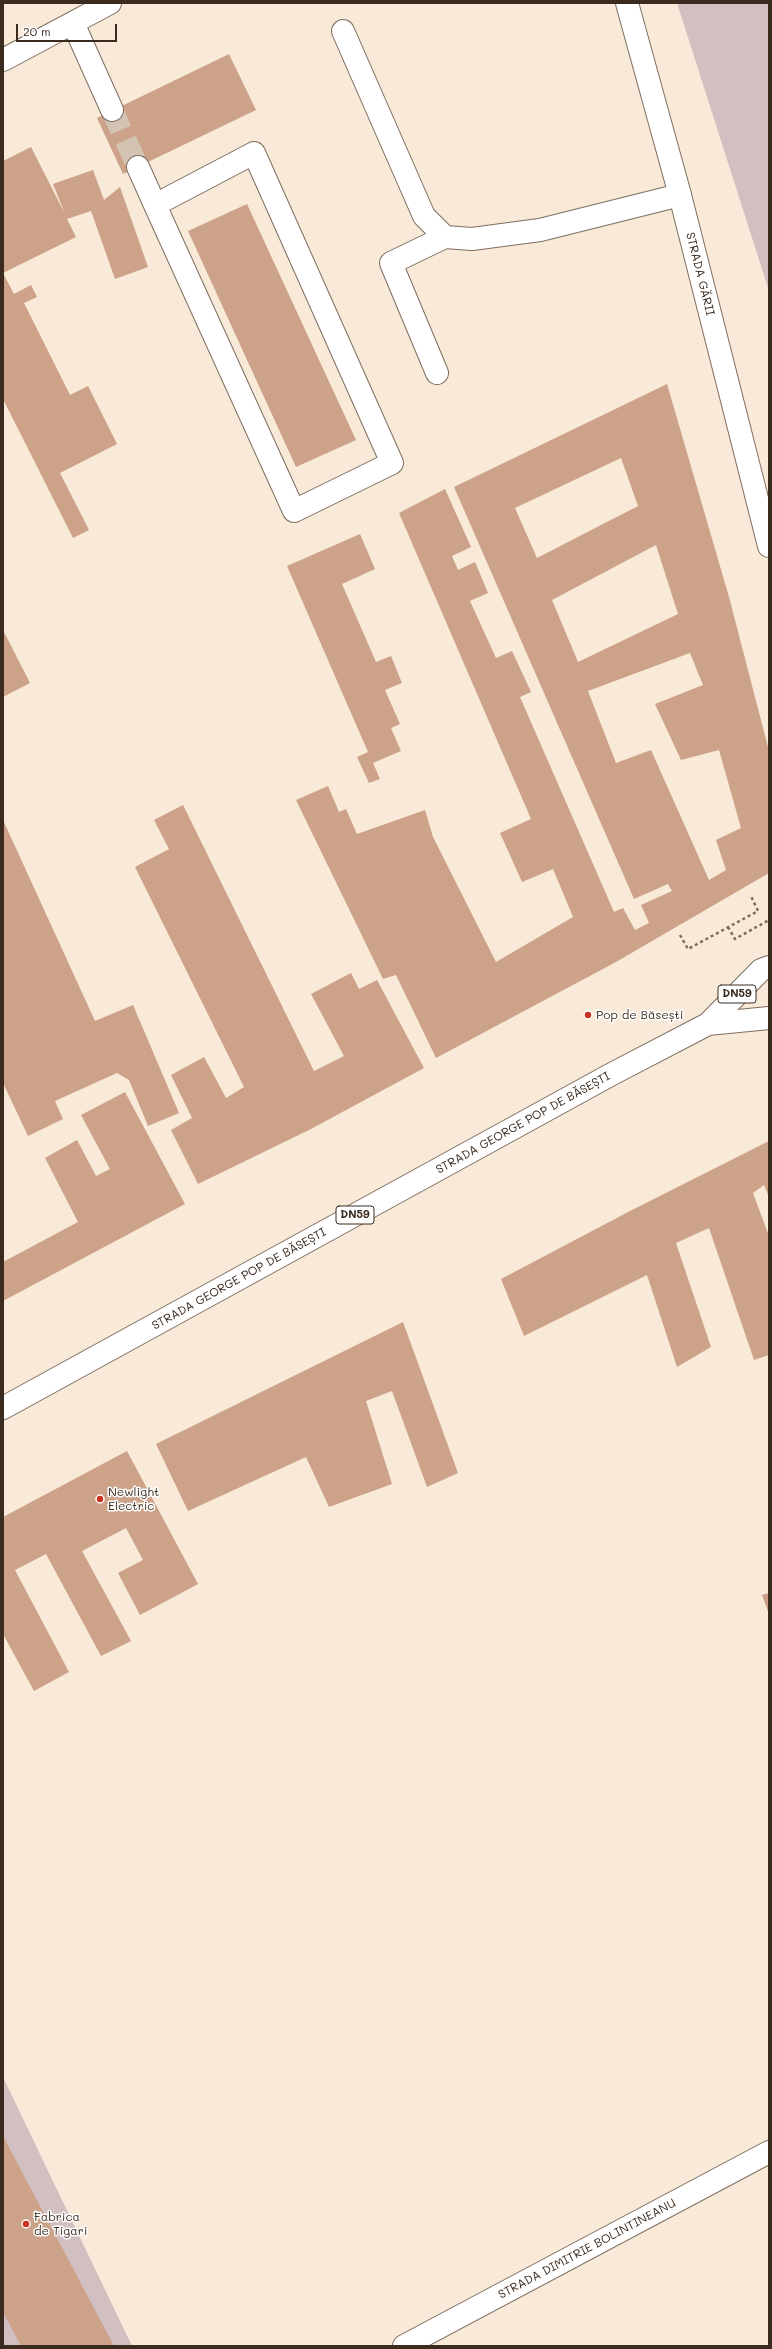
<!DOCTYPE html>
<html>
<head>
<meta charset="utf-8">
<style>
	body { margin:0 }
	#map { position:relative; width:772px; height:2349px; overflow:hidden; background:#f9e9d8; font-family:Mali,sans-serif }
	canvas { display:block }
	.frame { position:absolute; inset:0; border:4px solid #3b2a1e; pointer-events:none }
	.scale { position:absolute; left:16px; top:24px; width:101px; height:18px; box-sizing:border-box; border:2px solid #3b2a1e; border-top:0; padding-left:5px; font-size:12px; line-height:14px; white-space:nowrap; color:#3b2a1e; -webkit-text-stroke:3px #fff; paint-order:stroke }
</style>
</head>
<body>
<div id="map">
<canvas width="772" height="2349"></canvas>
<div class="frame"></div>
<div class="scale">20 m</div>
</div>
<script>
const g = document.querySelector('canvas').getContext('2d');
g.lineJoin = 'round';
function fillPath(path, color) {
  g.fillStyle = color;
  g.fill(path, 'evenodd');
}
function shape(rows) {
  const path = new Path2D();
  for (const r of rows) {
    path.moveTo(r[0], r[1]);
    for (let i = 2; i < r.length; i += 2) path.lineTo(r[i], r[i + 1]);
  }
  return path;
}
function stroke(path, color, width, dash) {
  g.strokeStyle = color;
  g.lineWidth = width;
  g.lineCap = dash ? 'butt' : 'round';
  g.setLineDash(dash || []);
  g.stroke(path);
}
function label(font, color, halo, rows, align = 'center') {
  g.font = font + ' Mali,sans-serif';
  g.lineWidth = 3;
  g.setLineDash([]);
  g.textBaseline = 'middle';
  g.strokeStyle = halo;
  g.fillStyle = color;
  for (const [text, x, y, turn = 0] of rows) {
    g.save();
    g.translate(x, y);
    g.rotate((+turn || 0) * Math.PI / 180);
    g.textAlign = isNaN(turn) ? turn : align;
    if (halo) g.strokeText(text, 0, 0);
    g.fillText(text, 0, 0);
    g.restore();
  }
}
const industrial = shape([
	[677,3,769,3,769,291],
	[3,2077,132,2346,3,2346]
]);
const building = shape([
	[229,54,256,110,123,174,97,118],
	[31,147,65,214,53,184,93,170,104,200,120,187,148,267,115,279,91,211,67,219,76,237,3,273,14,294,31,285,37,297,24,303,70,395,88,386,117,444,60,473,89,530,73,538,3,399,3,161],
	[247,204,356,440,296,467,188,231],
	[667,384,729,597,769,751,769,873,616,962,436,1058,396,975,383,979,296,800,328,786,339,812,346,809,357,834,425,810,433,837,496,962,573,917,553,869,522,882,500,833,531,819,399,513,445,489,471,547,452,556,458,570,475,562,488,593,470,601,496,658,512,651,531,692,520,697,614,912,623,908,635,930,649,923,641,905,672,891,668,884,634,899,454,487],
	[621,458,638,506,537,558,515,508],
	[656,545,678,614,578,662,552,600],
	[690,653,703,685,655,704,681,760,719,750,741,828,716,840,726,870,709,880,651,750,616,763,588,691],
	[360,534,375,569,342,584,376,662,391,656,402,683,385,690,400,724,391,728,401,751,373,763,380,779,369,783,357,757,368,752,287,566],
	[3,630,30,683,3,697],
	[183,805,314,1071,344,1056,311,994,351,973,359,989,377,980,424,1068,311,1129,198,1184,171,1130,192,1118,171,1075,204,1057,226,1098,244,1087,135,867,169,849,154,820],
	[3,820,95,1021,133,1005,179,1113,148,1126,129,1080,117,1073,55,1101,63,1119,28,1136,3,1083],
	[125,1092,185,1204,3,1301,3,1262,78,1222,45,1158,77,1140,96,1176,110,1169,81,1115],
	[769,1141,769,1197,764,1185,753,1193,769,1236,769,1355,754,1360,709,1228,676,1243,711,1347,677,1367,647,1275,524,1336,501,1279,630,1211],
	[403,1322,458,1473,427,1487,392,1391,366,1401,392,1484,329,1507,306,1457,188,1511,156,1444],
	[127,1451,198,1584,140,1615,118,1573,143,1560,126,1528,82,1551,131,1641,101,1656,46,1554,15,1570,69,1672,34,1691,3,1634,3,1517],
	[769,1593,769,1614,762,1595],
	[3,2136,114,2346,21,2346,3,2312]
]);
const minorTunnel = shape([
	[112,110,138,167]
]);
const path = shape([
	[728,927,735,939,769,920],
	[680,935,688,949,758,911,751,896]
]);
const minor = shape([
	[73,23,112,110],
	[343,31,424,216,445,237,472,239,540,230,680,195],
	[3,60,110,3],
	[138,167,155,205,294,511,392,463,254,153,155,205],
	[437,373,391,263,445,237],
	[404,2346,769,2152]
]);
const major = shape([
	[627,3,680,195,769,546],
	[708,1024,769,1018],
	[3,1408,612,1074,708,1024,761,970,769,967]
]);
const markers = [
	[588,1015,4,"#c8321e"],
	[100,1499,4,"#c8321e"],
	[26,2224,4,"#c8321e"]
];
const shields = [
	[737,994,38],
	[355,1215,38]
];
const shieldNames = [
	["DN59",737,994],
	["DN59",355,1215]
];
const streetNames = [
	["STRADA GĂRII",700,274,76],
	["STRADA GEORGE POP DE BĂSEȘTI",523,1123,-29],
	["STRADA GEORGE POP DE BĂSEȘTI",239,1279,-29],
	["STRADA DIMITRIE BOLINTINEANU",587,2249,-28]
];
const poiNames = [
	["Pop de Băsești",596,1015],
	["Newlight",108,1492],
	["Electric",108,1506],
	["Fabrica",34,2217],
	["de Tigari",34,2231]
];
fillPath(industrial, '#d2bfc1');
fillPath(building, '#cca289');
stroke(minorTunnel, '#d3c3b3', 22, [22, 11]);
stroke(minor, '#7e6d5f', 24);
stroke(major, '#7e6d5f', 24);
stroke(path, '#7e6d5f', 2.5, [3, 3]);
stroke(minor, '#fff', 22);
stroke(major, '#fff', 22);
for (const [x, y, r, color] of markers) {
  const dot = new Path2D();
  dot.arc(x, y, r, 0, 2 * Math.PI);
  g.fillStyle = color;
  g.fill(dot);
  stroke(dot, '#fff', 1.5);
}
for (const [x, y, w] of shields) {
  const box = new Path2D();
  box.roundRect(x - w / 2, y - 9, w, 18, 3);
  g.fillStyle = '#fff';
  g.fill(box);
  stroke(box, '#3b2a1e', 1);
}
label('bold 11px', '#3b2a1e', null, shieldNames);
label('12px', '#3b2a1e', '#fff', streetNames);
label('12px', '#3b2a1e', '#fff', poiNames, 'left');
</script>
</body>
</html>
